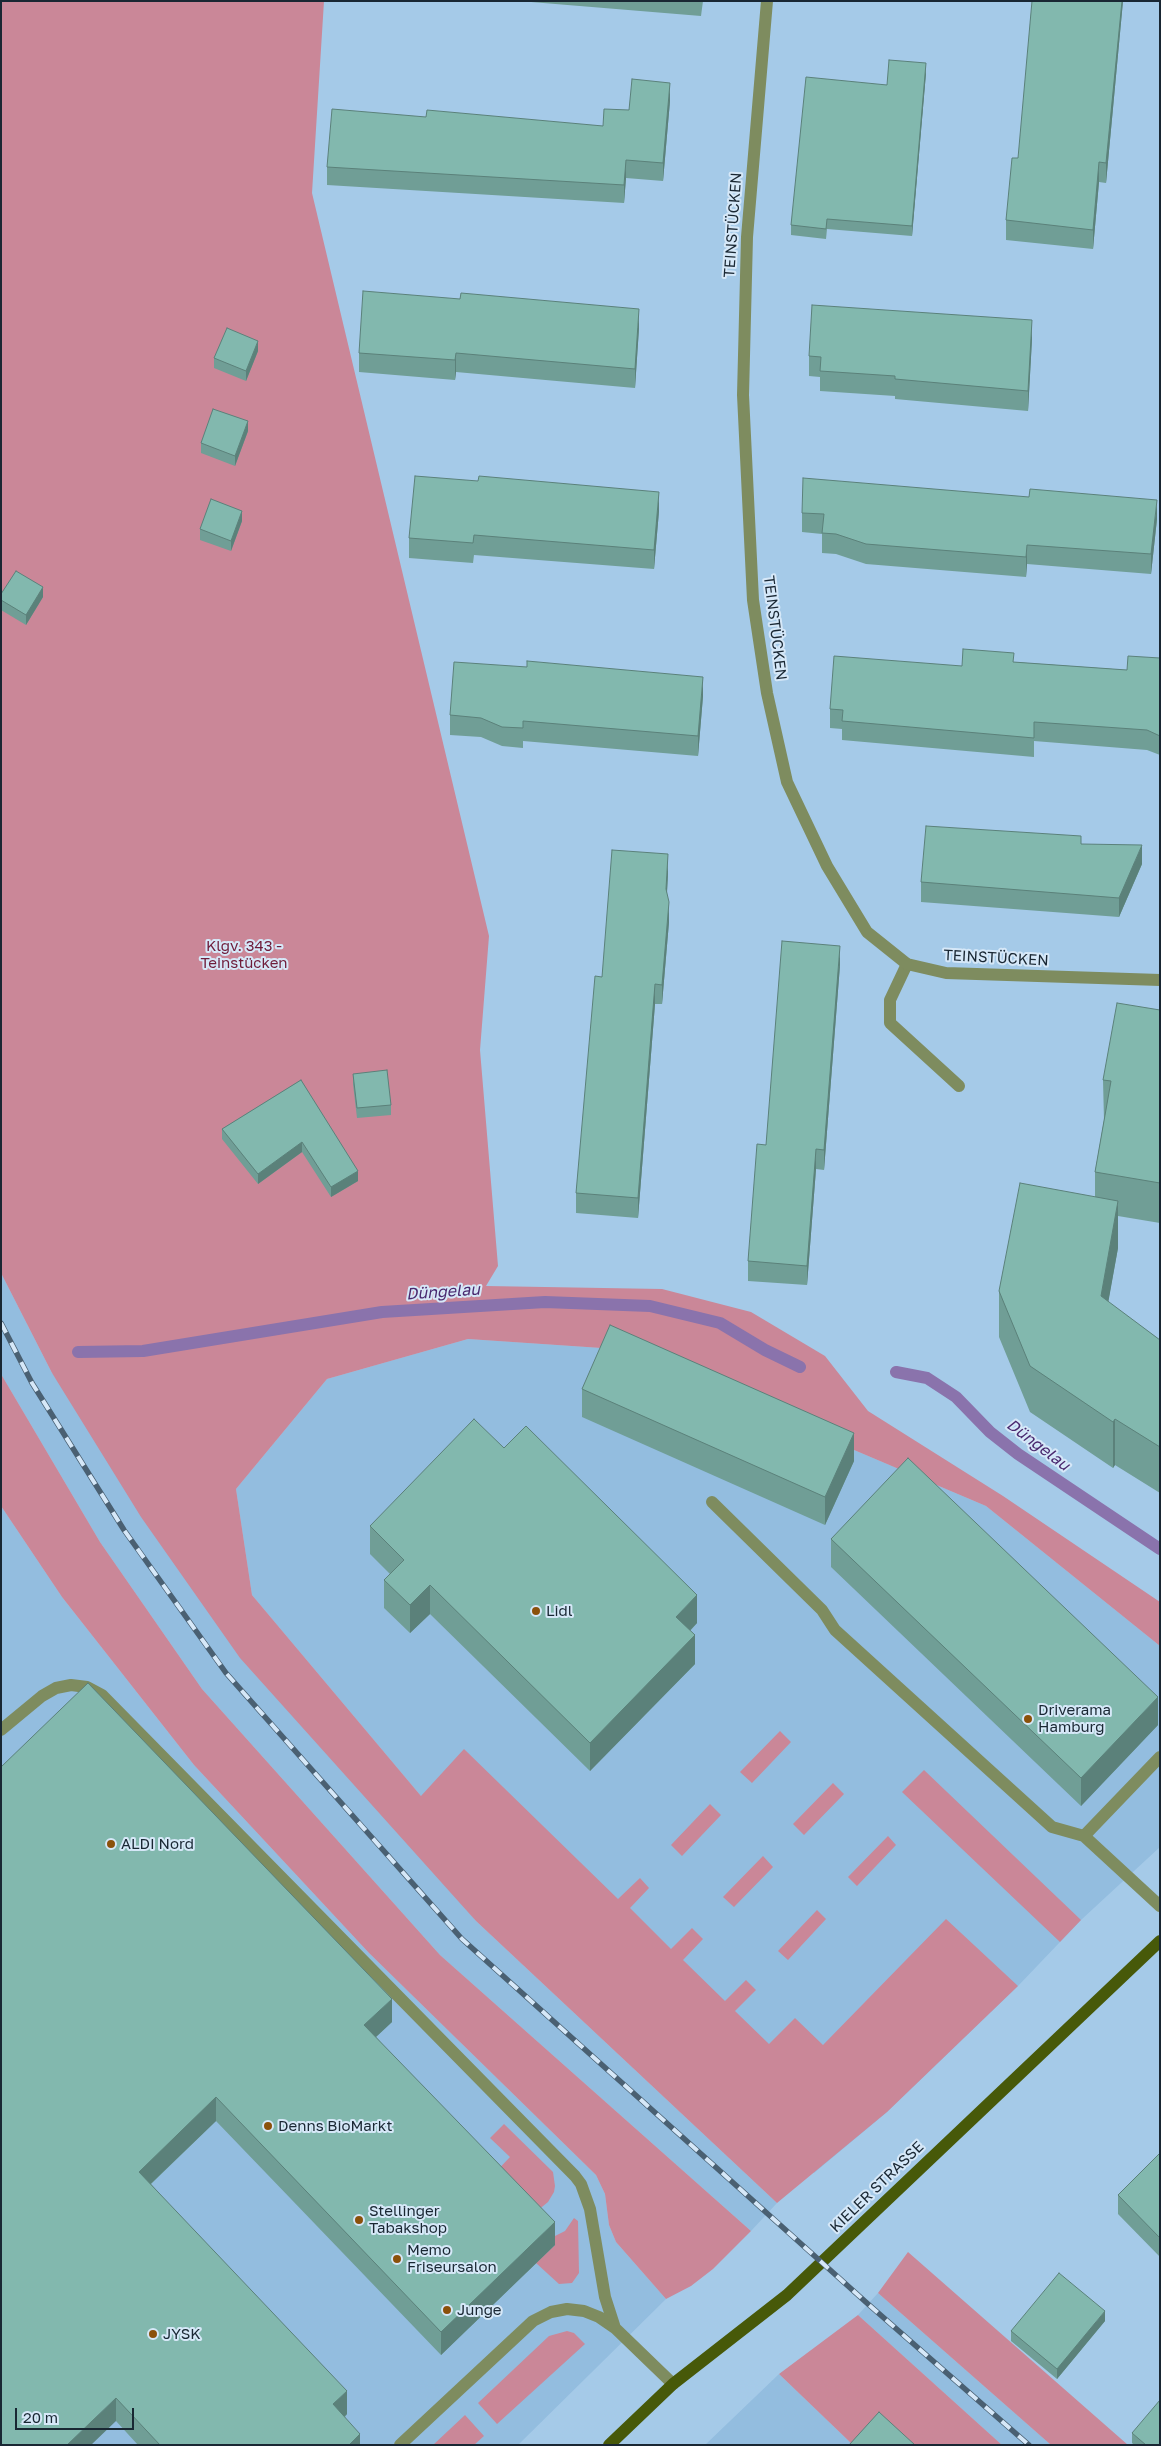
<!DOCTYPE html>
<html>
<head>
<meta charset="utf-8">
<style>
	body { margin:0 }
	#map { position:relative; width:1161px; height:2446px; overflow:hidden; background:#a5cae8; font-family:"Golos Text",sans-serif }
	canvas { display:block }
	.frame { position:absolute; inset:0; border:2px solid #192733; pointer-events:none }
	.scale { position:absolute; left:15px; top:2408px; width:119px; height:22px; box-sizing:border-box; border:2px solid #192733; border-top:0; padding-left:6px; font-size:15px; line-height:18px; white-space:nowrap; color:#192733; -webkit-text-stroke:4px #d6e8f8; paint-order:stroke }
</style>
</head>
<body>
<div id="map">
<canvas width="1161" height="2446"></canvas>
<div class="frame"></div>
<div class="scale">20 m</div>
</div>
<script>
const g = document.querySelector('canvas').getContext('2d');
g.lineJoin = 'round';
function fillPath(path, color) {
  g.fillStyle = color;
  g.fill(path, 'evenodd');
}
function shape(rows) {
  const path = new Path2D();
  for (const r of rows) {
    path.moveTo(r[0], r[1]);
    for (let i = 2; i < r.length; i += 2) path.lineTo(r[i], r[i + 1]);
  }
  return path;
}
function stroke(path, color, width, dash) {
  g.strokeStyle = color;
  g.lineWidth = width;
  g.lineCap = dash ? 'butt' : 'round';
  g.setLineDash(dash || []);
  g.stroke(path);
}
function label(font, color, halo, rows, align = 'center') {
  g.font = font + ' "Golos Text",sans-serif';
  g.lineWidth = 4;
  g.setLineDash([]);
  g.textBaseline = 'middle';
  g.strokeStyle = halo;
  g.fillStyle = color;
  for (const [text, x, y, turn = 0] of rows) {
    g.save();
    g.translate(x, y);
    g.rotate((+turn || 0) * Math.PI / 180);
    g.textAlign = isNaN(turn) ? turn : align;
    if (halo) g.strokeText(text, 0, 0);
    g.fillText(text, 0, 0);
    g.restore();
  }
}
const built = shape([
	[1,1273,52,1373,476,1921,777,2203,751,2231,440,1955,202,1689,100,1542,1,1374],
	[468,1339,616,1349,986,1506,1160,1646,1160,1847,1081,1920,1018,1986,887,2112,814,2173,421,1796,252,1595,236,1489,327,1379],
	[1,1506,62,1597,194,1765,369,1953,596,2175,605,2194,609,2225,616,2242,666,2299,518,2445,1,2445],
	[878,2293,1051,2445,1002,2445,858,2315],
	[779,2374,853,2445,705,2445]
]);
const green = shape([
	[1,1,324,1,312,193,489,936,480,1050,498,1266,486,1286,662,1289,751,1312,825,1356,868,1411,1003,1496,1160,1602,1160,1646,986,1506,616,1349,468,1339,327,1379,236,1489,252,1595,421,1796,464,1749,618,1899,640,1878,649,1888,630,1908,671,1949,692,1928,703,1939,683,1960,725,2001,746,1980,756,1990,735,2011,769,2044,795,2018,823,2045,946,1919,1018,1986,887,2112,777,2203,476,1921,240,1658,141,1517,52,1373,1,1273],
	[1,1374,100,1542,202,1689,440,1955,751,2231,713,2269,691,2286,666,2299,616,2242,609,2225,605,2194,596,2175,369,1953,194,1765,62,1597,1,1506],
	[780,1731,791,1742,752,1783,740,1772],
	[924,1770,1081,1920,1060,1942,902,1792],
	[833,1783,844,1794,804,1835,793,1824],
	[710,1804,721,1815,682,1856,671,1845],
	[888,1836,896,1845,857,1886,848,1877],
	[763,1856,773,1867,734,1907,723,1897],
	[817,1910,826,1919,788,1960,778,1951],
	[504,2124,553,2172,555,2186,554,2192,548,2202,537,2211,489,2179,510,2157,490,2138],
	[574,2218,578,2221,579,2273,572,2283,559,2284,536,2263,555,2245,553,2237,565,2231],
	[908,2252,1128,2445,1051,2445,878,2293],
	[858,2315,1002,2445,853,2445,779,2374],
	[567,2331,574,2333,585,2344,497,2424,478,2403,549,2336],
	[465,2415,484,2436,474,2445,433,2445]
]);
const stream = shape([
	[78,1352,143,1351,382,1312,545,1302,650,1306,720,1323,765,1350,800,1367],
	[896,1372,927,1378,956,1397,990,1432,1018,1454,1160,1549]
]);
const lane = shape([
	[907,964,890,1000,890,1023,959,1086],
	[712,1502,822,1610,835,1630,1052,1827,1084,1836,1160,1906],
	[1,1730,42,1696,56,1688,71,1685,87,1687,102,1695,575,2176,581,2184,590,2209,605,2297,615,2328],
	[1084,1836,1160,1757],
	[400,2445,533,2321,551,2312,567,2309,584,2311,599,2317,615,2328,673,2384]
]);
const street = shape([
	[767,1,747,237,743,395,753,600,767,693,787,782,827,866,867,932,907,964,946,973,1160,980]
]);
const primary = shape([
	[609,2445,673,2384,787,2295,1160,1941]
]);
const rail = shape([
	[1,1323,32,1383,124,1530,226,1673,462,1939,868,2304,1029,2445]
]);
const wall = shape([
	[519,1,703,1,701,16],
	[1123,1,1106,183,1099,182,1093,249,1006,240,1006,220,1018,158],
	[926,73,912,236,827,229,826,239,791,235,791,225,887,85],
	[670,101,663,181,626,178,624,203,327,185,327,167,426,117,603,126,629,110],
	[639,328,635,388,456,372,455,380,359,372,359,353],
	[1032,339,1028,411,895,399,895,396,820,391,820,377,809,376,809,356],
	[258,351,246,381,214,368,214,358],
	[248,431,235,466,201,453,201,443],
	[659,511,654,569,474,555,473,563,409,558,409,538],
	[802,513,1157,519,1151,574,1027,564,1026,577,866,564,836,554,822,553,822,534,802,532],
	[242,521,231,551,200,540,200,529],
	[1,594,43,597,26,625,1,610],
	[1160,658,1160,755,1147,750,1034,741,1034,757,842,740,842,729,830,728,830,709,962,666,1014,662,1127,670],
	[703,696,698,756,523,741,523,748,502,746,481,737,450,735,450,715],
	[1081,844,1142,864,1119,917,921,902,921,882],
	[668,874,667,893,669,922,662,1004,655,1004,638,1218,576,1213,576,1193,602,977],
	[840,965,824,1170,816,1169,807,1285,748,1281,748,1261,766,1145],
	[1160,1010,1160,1223,1118,1216,1118,1248,1108,1302,1160,1340,1160,1493,1115,1465,1113,1468,1030,1412,999,1337,999,1291,1095,1197,1095,1172,1104,1120,1103,1080],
	[353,1074,391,1105,391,1115,357,1118,353,1084],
	[301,1080,358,1181,331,1197,302,1152,258,1184,222,1139,222,1129],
	[582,1389,854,1461,825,1525,582,1417],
	[504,1448,697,1623,690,1631,695,1664,590,1771,430,1614,410,1633,384,1608,384,1580,390,1574,370,1554,370,1526],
	[831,1539,1158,1725,1081,1806,831,1567],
	[1,1767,392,2022,376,2037,555,2245,441,2355,216,2121,151,2184,347,2414,345,2417,360,2445,138,2445,116,2421],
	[1160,2153,1160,2257,1118,2214,1118,2195],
	[1105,2321,1057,2379,1011,2341,1011,2331],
	[1132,2433,1160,2445,1134,2445,1132,2443]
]);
const shadedWall = shape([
	[1122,1,1123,1,1106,183,1106,163],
	[926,63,926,73,912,236,912,226],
	[670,83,670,101,663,181,663,163],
	[626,160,626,178,624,203,624,185],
	[1099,162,1099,182,1093,249,1093,230],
	[639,309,639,328,635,388,635,369],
	[1032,320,1032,339,1028,411,1028,391],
	[258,341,258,351,246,381,246,371],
	[456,353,456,372,455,380,455,360],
	[248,421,248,431,235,466,235,456],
	[659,492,659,511,654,569,654,550],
	[1157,500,1157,519,1151,574,1151,554],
	[242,511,242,521,231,551,231,541],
	[1027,545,1027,564,1026,577,1026,557],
	[43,587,43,597,26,625,26,615],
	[703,677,703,696,698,756,698,736],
	[1142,845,1142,864,1119,917,1119,898],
	[668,854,668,874,666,908,666,889],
	[669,902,669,922,662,1004,662,985],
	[840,946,840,965,824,1170,824,1150],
	[655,984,655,1004,638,1218,638,1198],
	[302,1142,302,1152,258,1184,258,1174],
	[816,1149,816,1169,807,1285,807,1266],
	[358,1171,358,1181,331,1197,331,1187],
	[1118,1201,1118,1248,1101,1343,1101,1296],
	[1115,1419,1115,1465,1113,1468,1113,1422],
	[854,1433,854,1461,825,1525,825,1497],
	[430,1585,430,1614,410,1633,410,1605],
	[697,1595,697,1623,676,1645,676,1617],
	[695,1635,695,1664,590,1771,590,1743],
	[1158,1697,1158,1725,1081,1806,1081,1778],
	[392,1999,392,2022,364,2048,364,2025],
	[216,2097,216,2121,139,2195,139,2172],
	[555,2222,555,2245,441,2355,441,2332],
	[1105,2311,1105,2321,1057,2379,1057,2369],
	[347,2391,347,2414,333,2427,333,2404],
	[116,2398,116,2421,91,2445,67,2445],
	[360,2434,360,2445,349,2445]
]);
const building = shape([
	[1032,1,1122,1,1106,163,1099,162,1093,230,1006,220,1012,158,1018,158,1032,1],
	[889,60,926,63,912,226,827,219,826,229,791,225,806,77,887,85,889,60],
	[632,79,670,83,663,163,626,160,624,185,327,167,332,109,426,117,427,110,603,126,604,109,629,110,632,79],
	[363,291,460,299,461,293,639,309,635,369,456,353,455,360,359,353,363,291],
	[812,305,1032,320,1028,391,895,379,895,376,820,371,821,357,809,356,812,305],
	[227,328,258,341,246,371,214,358,227,328],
	[213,409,248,421,235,456,201,443,213,409],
	[415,476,478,481,479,476,659,492,654,550,474,535,473,543,409,538,415,476],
	[803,478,1029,497,1030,489,1157,500,1151,554,1027,545,1026,557,866,544,836,534,822,533,824,514,802,513,803,478],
	[211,499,242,511,231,541,200,529,211,499],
	[16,571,43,587,26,615,1,600,1,594,16,571],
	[963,649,1014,653,1013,662,1127,670,1128,656,1160,658,1160,736,1147,730,1034,722,1034,738,842,721,843,710,830,709,834,656,962,666,963,649],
	[527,661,703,677,698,736,523,721,523,728,502,727,481,718,450,715,454,662,527,667,527,661],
	[926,826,1081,836,1081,844,1142,845,1119,898,921,882,926,826],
	[612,850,668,854,666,889,669,902,662,985,655,984,638,1198,576,1193,595,976,602,977,612,850],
	[782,941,840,946,824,1150,816,1149,807,1266,748,1261,757,1144,766,1145,782,941],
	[1117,1003,1160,1010,1160,1183,1095,1172,1111,1081,1103,1080,1117,1003],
	[387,1070,391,1105,357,1108,353,1074,387,1070],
	[301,1080,358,1171,331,1187,302,1142,258,1174,222,1129,301,1080],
	[1020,1183,1118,1201,1101,1296,1160,1340,1160,1447,1115,1419,1113,1422,1030,1366,999,1291,1020,1183],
	[610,1325,854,1433,825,1497,582,1389,610,1325],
	[474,1419,504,1448,526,1426,697,1595,676,1617,695,1635,590,1743,430,1585,410,1605,384,1580,404,1560,370,1526,474,1419],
	[908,1458,1158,1697,1081,1778,831,1539,908,1458],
	[88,1683,392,1999,364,2025,555,2222,441,2332,216,2097,139,2172,347,2391,333,2404,360,2434,349,2445,160,2445,116,2398,67,2445,1,2445,1,1767,88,1683],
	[1160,2153,1160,2238,1118,2195,1160,2153],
	[1059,2273,1105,2311,1057,2369,1011,2331,1059,2273],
	[1160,2400,1160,2445,1146,2445,1132,2433,1160,2400],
	[879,2412,915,2445,849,2445,879,2412]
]);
const markers = [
	[536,1611,5,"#8b510b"],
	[1028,1719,5,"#8b510b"],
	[111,1844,5,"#8b510b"],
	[268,2126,5,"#8b510b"],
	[359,2220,5,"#8b510b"],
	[397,2259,5,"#8b510b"],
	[447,2310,5,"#8b510b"],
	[153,2334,5,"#8b510b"]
];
const streetNames = [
	["TEINSTÜCKEN",733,225,-86],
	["TEINSTÜCKEN",775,628,83],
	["TEINSTÜCKEN",996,958,3],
	["KIELER STRASSE",877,2187,-44]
];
const parkNames = [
	["Klgv. 343 -",244,946],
	["Teinstücken",244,963]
];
const poiNames = [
	["Lidl",546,1611],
	["Driverama",1038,1710],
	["Hamburg",1038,1727],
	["ALDI Nord",121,1844],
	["Denns BioMarkt",278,2126],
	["Stellinger",369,2211],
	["Tabakshop",369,2228],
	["Memo",407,2250],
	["Friseursalon",407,2267],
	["Junge",457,2310],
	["JYSK",163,2334]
];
const waterNames = [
	["Düngelau",443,1292,-4],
	["Düngelau",1038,1445,37]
];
fillPath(built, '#93bddf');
fillPath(green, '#ca8798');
stroke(stream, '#8a73ac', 12);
stroke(lane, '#7e8c5f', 12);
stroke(street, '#7e8c5f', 12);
stroke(primary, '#475909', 12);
stroke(rail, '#4a6072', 5.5);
stroke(rail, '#d6e8f8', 4, [11]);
fillPath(wall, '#709e96');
fillPath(shadedWall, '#5b817a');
fillPath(building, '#82b8ae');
stroke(building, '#5b817a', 1);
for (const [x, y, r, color] of markers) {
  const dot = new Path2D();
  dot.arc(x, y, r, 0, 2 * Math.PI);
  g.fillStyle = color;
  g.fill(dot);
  stroke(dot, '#d6e8f8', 2);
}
label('15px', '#192733', '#d6e8f8', streetNames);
label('15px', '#6f1c3a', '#d6e8f8', parkNames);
label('15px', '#192733', '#d6e8f8', poiNames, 'left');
label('italic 16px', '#4a296f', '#d6e8f8', waterNames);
</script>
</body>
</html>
